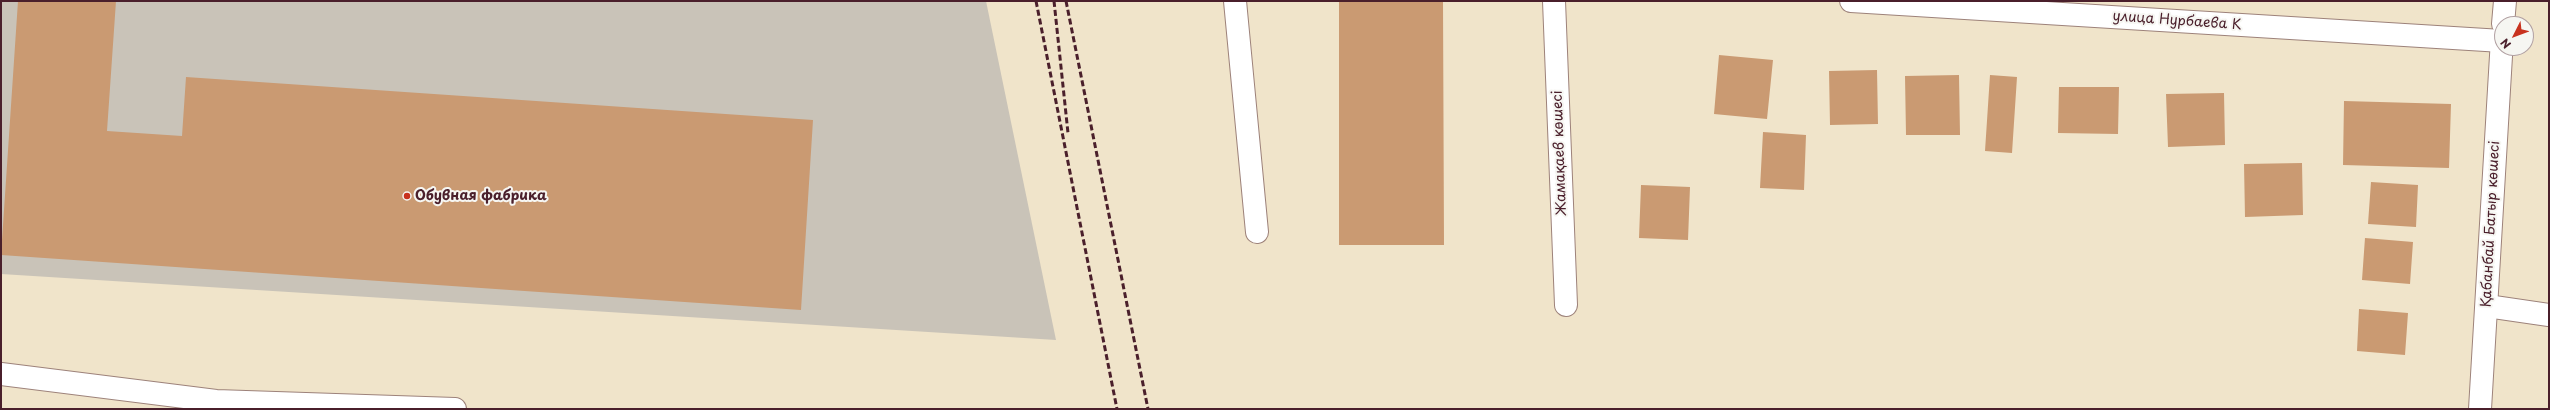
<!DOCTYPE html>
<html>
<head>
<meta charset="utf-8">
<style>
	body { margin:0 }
	#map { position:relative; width:2550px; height:410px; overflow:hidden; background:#f0e4ca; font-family:"Playpen Sans",sans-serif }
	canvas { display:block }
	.frame { position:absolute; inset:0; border:2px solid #4a1f2b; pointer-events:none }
	.north { position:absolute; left:2494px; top:16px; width:40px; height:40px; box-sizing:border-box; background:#f6f6f2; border:1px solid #b1a0a2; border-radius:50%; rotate:228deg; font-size:11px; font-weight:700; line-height:16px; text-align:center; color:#4a1f2b }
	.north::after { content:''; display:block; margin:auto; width:14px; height:18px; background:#c8321e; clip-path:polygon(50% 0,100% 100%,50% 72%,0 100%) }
</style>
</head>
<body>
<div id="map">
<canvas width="2550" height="410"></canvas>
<div class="frame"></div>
<div class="north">N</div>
</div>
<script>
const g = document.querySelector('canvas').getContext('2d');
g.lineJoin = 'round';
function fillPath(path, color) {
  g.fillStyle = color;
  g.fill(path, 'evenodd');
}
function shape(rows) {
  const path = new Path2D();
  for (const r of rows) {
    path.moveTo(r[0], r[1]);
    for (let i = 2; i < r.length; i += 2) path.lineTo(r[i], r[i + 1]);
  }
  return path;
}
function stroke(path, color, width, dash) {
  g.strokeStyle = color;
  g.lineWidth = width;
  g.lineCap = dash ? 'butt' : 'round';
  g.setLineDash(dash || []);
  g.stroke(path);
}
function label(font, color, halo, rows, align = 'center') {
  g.font = font + ' "Playpen Sans",sans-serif';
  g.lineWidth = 4;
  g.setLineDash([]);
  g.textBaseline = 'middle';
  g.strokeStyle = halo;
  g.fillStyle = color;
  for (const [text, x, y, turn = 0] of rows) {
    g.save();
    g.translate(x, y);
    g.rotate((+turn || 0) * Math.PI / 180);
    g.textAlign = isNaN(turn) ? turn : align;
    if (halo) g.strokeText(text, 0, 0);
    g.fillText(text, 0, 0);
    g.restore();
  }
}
const industrial = shape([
	[1,1,986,1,1056,340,1,274]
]);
const building = shape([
	[18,1,116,1,107,131,182,136,186,77,813,120,801,310,1,255],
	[1339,1,1443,1,1444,245,1339,245],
	[1719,55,1773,60,1767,119,1714,114],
	[1877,70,1878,124,1830,125,1829,71],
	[1959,75,1960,135,1906,135,1905,76],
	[1990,75,2017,77,2012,153,1985,151],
	[2059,87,2119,87,2118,134,2058,133],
	[2224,93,2225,145,2168,147,2166,94],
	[2344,101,2451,104,2449,168,2343,165],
	[1763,132,1806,135,1804,190,1760,188],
	[2302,163,2303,215,2245,217,2244,164],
	[2371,182,2418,185,2416,227,2368,224],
	[1641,185,1690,187,1688,240,1639,238],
	[2365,238,2413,242,2410,284,2362,280],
	[2359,309,2408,313,2405,355,2357,351]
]);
const minor = shape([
	[1235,1,1257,232],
	[1554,1,1566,305],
	[1851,1,2502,41],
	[2487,306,2549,315]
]);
const major = shape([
	[2503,24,2505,1],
	[2480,409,2502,39]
]);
const highway = shape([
	[1,374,216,401,455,409]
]);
const rail = shape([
	[1036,1,1117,409],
	[1054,1,1068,133],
	[1066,1,1148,409]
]);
const markers = [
	[407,196,4,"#c8321e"]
];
const streetNames = [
	["улица Нурбаева К",2177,21,4],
	["Жамақаев көшесі",1560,153,-92],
	["Қабанбай Батыр көшесі",2491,224,-87]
];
const poiNames = [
	["Обувная фабрика",415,196]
];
fillPath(industrial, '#c9c3b8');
fillPath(building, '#ca9a72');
stroke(minor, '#9d827a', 24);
stroke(major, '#9d827a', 24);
stroke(highway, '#9d827a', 24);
stroke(minor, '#fff', 22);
stroke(major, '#fff', 22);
stroke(highway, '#fff', 22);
stroke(rail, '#4a1f2b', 3, [6, 3]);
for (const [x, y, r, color] of markers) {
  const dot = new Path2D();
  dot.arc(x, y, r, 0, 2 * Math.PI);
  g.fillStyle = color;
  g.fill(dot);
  stroke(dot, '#f6f6f2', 1.5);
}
label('14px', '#4a1f2b', '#f6f6f2', streetNames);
label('bold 14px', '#4a1f2b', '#f6f6f2', poiNames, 'left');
</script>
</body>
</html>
